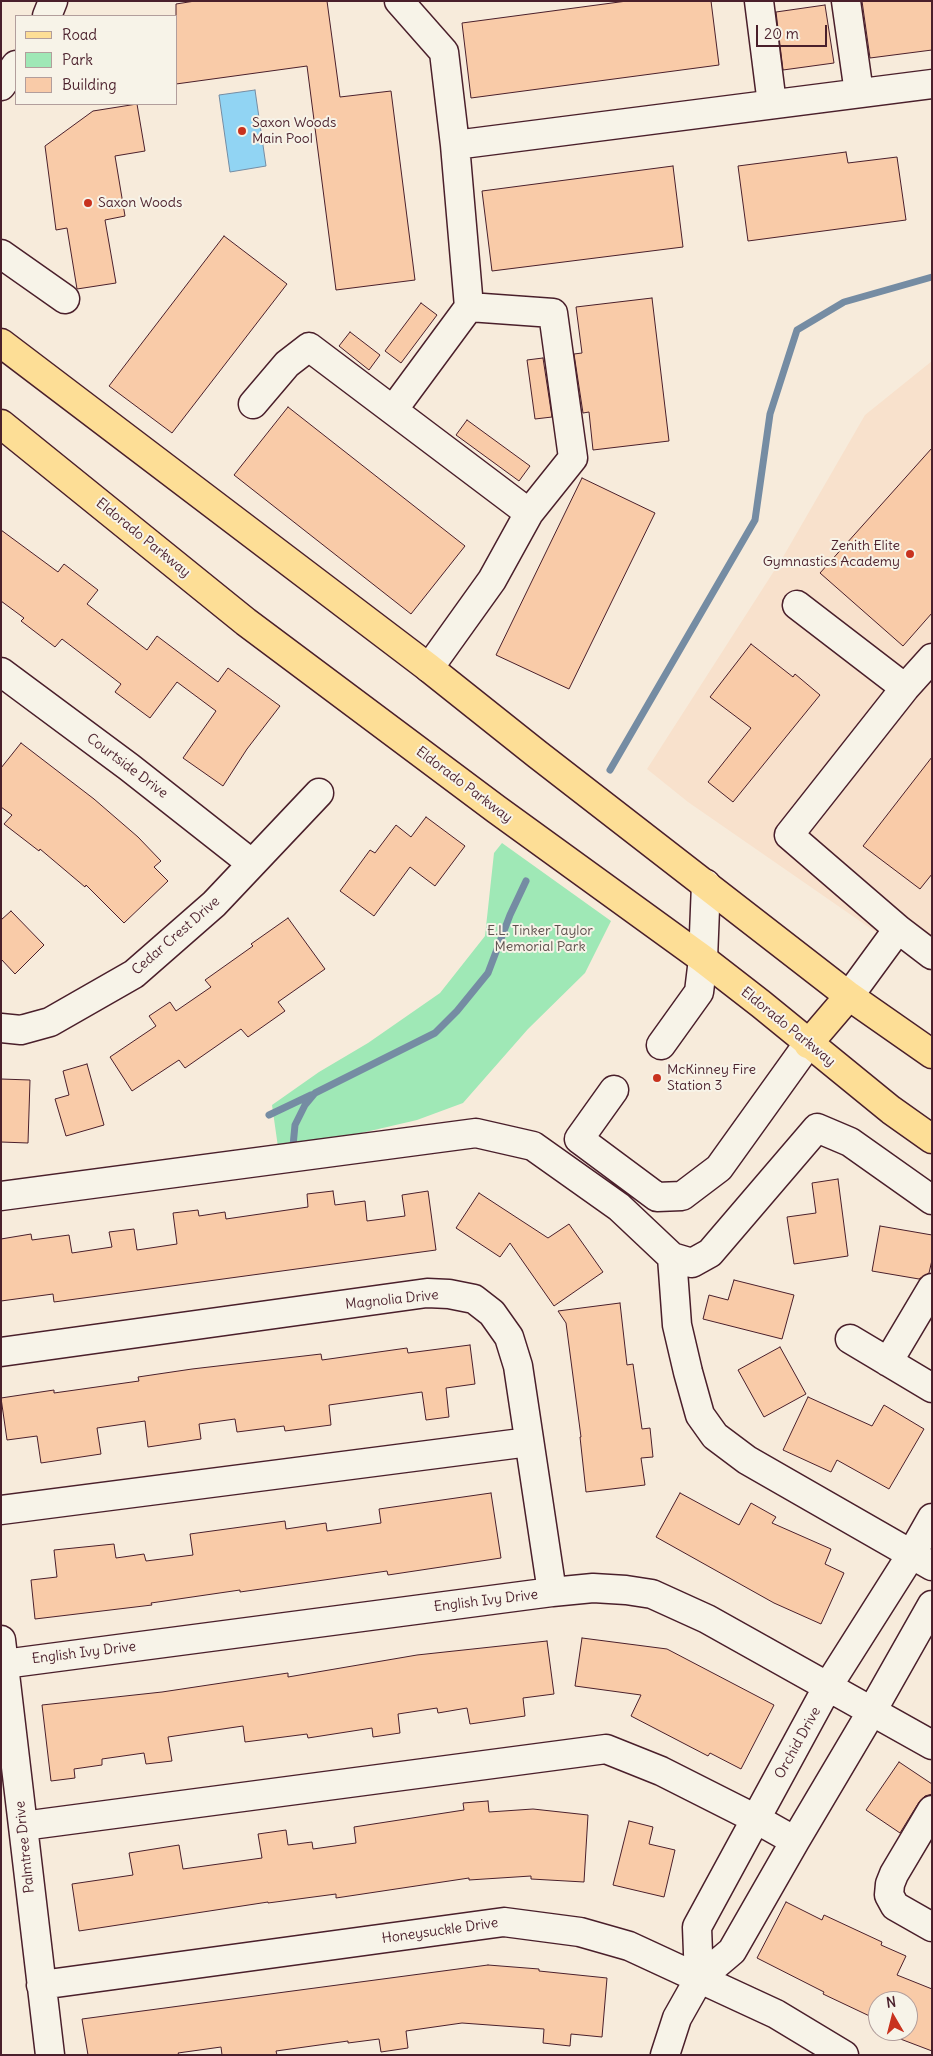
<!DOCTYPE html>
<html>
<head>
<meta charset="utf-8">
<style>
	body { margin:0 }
	#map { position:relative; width:933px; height:2056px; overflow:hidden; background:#f7ebdb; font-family:Delius,sans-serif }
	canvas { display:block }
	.frame { position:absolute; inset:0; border:2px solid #4a1f2b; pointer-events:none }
	.legend { position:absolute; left:15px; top:15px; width:162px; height:90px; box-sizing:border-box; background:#f7f3e8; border:1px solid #b29e9c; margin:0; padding:6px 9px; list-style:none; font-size:15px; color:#4a1f2b }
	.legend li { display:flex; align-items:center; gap:10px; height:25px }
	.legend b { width:25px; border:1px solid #b29e9c }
	.north { position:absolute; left:868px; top:1991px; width:50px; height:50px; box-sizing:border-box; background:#f7f3e8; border:1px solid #b29e9c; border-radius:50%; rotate:352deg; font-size:14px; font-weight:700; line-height:20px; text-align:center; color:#4a1f2b }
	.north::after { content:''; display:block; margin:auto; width:18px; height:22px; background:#c8321e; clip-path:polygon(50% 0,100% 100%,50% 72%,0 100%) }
	.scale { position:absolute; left:756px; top:25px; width:71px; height:22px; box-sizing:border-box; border:2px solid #4a1f2b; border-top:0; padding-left:6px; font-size:15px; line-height:18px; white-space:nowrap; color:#4a1f2b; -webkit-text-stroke:4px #f7f3e8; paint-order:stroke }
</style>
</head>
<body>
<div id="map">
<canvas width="933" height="2056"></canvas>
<div class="frame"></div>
<ul class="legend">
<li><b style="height:6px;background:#fdde96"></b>Road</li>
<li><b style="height:14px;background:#9fe8b6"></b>Park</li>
<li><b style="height:14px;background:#f9cba8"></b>Building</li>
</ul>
<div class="north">N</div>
<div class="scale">20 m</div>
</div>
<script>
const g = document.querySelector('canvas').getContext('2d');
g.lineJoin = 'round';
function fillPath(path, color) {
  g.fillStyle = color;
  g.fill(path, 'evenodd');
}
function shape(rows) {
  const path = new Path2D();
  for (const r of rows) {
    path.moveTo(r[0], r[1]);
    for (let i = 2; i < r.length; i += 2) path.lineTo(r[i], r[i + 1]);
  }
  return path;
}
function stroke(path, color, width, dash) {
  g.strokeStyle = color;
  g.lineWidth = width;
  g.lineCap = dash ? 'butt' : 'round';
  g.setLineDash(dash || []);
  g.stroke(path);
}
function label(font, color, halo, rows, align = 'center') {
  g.font = font + ' Delius,sans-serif';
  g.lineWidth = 4;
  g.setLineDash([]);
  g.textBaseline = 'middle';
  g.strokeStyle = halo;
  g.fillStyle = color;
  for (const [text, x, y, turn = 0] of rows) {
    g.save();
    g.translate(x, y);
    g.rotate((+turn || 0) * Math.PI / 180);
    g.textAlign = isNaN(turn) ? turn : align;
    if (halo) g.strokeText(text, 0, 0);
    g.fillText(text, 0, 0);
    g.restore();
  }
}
const built = shape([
	[932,361,932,971,688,802,647,769,783,557,865,415]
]);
const green = shape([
	[502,843,611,921,585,973,528,1029,463,1103,417,1120,357,1134,278,1147,272,1105,319,1072,368,1043,440,993,485,936,494,853]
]);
const water = shape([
	[255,90,266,166,230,172,219,95,255,90]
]);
const stream = shape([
	[610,770,755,520,770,414,797,330,844,302,932,277],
	[269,1115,311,1095],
	[293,1146,295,1125,305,1105,315,1093,435,1033,457,1011,488,973,510,915,526,881]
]);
const building = shape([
	[195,1,327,1,340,97,391,91,415,280,336,290,307,66,176,84,176,4,195,1],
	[627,1,711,1,719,65,471,98,462,23,627,1],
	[862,1,932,1,932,50,870,58,862,1],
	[825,5,834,63,783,70,776,12,825,5],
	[137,104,145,151,115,156,125,216,105,220,116,283,77,289,67,228,56,230,45,146,93,111,137,104],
	[846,152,848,163,897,157,906,220,748,241,738,166,846,152],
	[673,166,683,247,492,271,482,191,673,166],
	[224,236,287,284,172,433,109,386,224,236],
	[652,298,669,441,593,450,589,412,583,413,574,354,582,353,576,307,652,298],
	[421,303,437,315,401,363,385,351,421,303],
	[350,332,380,355,369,370,339,346,350,332],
	[543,358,552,417,535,419,527,360,543,358],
	[288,407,465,546,411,614,234,475,288,407],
	[467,420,530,466,519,481,456,435,467,420],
	[932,448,932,613,903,646,820,573,932,448],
	[582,478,655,513,569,689,496,655,582,478],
	[1,530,58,572,64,564,98,590,87,604,147,650,157,636,218,682,228,668,280,706,247,749,223,786,183,758,216,711,177,682,150,718,115,692,121,684,62,639,55,647,21,621,24,618,1,601,1,530],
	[751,644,793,677,795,674,820,695,733,802,708,782,751,728,710,697,751,644],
	[21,743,94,799,138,837,161,861,154,867,168,881,124,923,86,885,85,887,40,849,39,851,4,824,12,815,1,807,1,768,21,743],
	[932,757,932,874,920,889,863,846,932,757],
	[426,817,465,846,435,886,410,867,374,916,340,891,370,850,375,853,396,825,411,837,426,817],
	[11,911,44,945,15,974,1,959,1,920,11,911],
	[288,918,325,969,278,1002,285,1011,248,1037,241,1029,185,1068,179,1060,132,1091,110,1057,156,1026,149,1016,170,1002,176,1011,211,987,205,980,253,946,251,944,288,918],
	[87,1064,104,1125,66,1136,55,1099,69,1095,63,1071,87,1064],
	[1,1079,30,1080,28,1143,1,1142,1,1079],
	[838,1179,848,1256,794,1264,787,1217,816,1213,812,1183,838,1179],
	[333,1191,335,1205,365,1201,367,1221,405,1216,402,1195,428,1191,436,1250,54,1302,53,1294,1,1301,1,1239,31,1234,32,1240,69,1235,72,1253,112,1247,109,1232,134,1229,137,1250,177,1244,173,1213,198,1210,199,1216,225,1212,226,1219,308,1207,307,1194,333,1191],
	[479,1193,548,1238,569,1224,603,1272,554,1306,510,1243,500,1257,456,1228,479,1193],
	[880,1226,932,1235,932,1260,929,1273,919,1279,872,1271,880,1226],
	[734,1280,794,1295,782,1339,703,1319,709,1295,728,1300,734,1280],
	[620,1303,627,1365,633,1364,642,1429,650,1428,653,1457,641,1458,645,1485,586,1492,580,1437,581,1437,566,1323,558,1311,620,1303],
	[470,1345,475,1384,446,1388,449,1417,426,1420,422,1392,329,1405,331,1425,285,1431,284,1426,237,1432,235,1419,199,1424,201,1439,148,1447,145,1421,97,1428,101,1454,41,1463,37,1436,7,1440,1,1398,54,1390,54,1393,139,1381,138,1377,192,1369,321,1354,322,1360,407,1348,408,1353,470,1345],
	[780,1347,806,1394,764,1417,738,1370,780,1347],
	[808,1397,872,1426,884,1405,924,1429,889,1489,837,1460,831,1472,783,1450,808,1397],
	[491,1493,501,1558,388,1575,387,1571,240,1592,240,1590,151,1603,152,1605,35,1619,31,1580,57,1577,54,1550,114,1544,116,1558,144,1554,146,1561,193,1555,190,1534,285,1521,286,1529,326,1523,327,1531,381,1523,379,1509,491,1493],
	[680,1493,739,1525,751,1503,776,1517,772,1523,831,1549,825,1564,844,1573,821,1624,774,1603,656,1537,680,1493],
	[582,1638,667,1649,774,1705,741,1769,710,1753,708,1756,631,1716,641,1695,575,1686,582,1638],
	[547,1641,554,1694,523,1698,525,1716,470,1724,467,1708,438,1713,437,1708,398,1714,400,1733,373,1737,372,1728,308,1738,307,1734,245,1742,243,1726,168,1737,172,1761,146,1764,144,1753,102,1759,102,1765,74,1769,75,1778,51,1781,42,1705,162,1692,288,1673,288,1677,417,1655,547,1641],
	[899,1762,932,1784,932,1794,925,1796,919,1802,900,1833,866,1810,899,1762],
	[488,1801,489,1812,533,1809,588,1815,584,1882,531,1879,531,1876,469,1880,469,1878,336,1898,336,1894,268,1903,268,1902,79,1931,72,1884,133,1875,129,1853,179,1845,183,1869,262,1858,258,1834,286,1830,288,1845,312,1842,313,1849,356,1843,354,1827,464,1810,463,1803,488,1801],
	[629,1821,653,1827,649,1844,675,1850,664,1897,613,1885,629,1821],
	[786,1902,822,1920,824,1915,882,1942,881,1945,906,1956,897,1975,932,1989,932,2051,882,2032,908,2031,908,2001,878,2001,878,2020,823,1994,824,1992,757,1958,786,1902],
	[488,1965,539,1969,539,1971,607,1978,602,2037,571,2034,570,2046,543,2043,544,2029,462,2023,406,2031,408,2048,381,2052,379,2039,348,2043,348,2041,276,2051,277,2055,222,2055,221,2047,178,2053,179,2055,88,2055,82,2019,488,1965]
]);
const minor = shape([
	[759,1,772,104],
	[846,1,859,93],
	[47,16,53,1],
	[1,86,16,65],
	[455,145,932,84],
	[1,254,65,299],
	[253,404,287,364,309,347,529,513],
	[393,410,469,307,455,145,444,52,399,1],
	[797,605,905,688],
	[429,668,492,580,529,513,573,458,553,313,469,307],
	[1,672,129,767,251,863],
	[898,929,932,955],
	[849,996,898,929,789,835,905,688,932,658],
	[1,1028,21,1030,50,1022,134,974,214,904,319,793],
	[661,1045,699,992,703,959,706,884],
	[614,1090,579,1139,657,1197,682,1196,719,1168,808,1044],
	[1,1196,476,1133,533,1146,619,1207,672,1257,692,1263,710,1253,817,1128,850,1142,932,1200],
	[672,1257,677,1325,688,1372,700,1415,715,1436,747,1460,932,1566],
	[850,1339,932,1388],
	[1,1352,427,1293,449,1294,474,1299,492,1313,509,1337,518,1366,552,1592],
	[888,1362,932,1288],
	[1,1510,529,1442],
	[1,1640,50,2055],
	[4,1664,552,1592,593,1588,626,1590,652,1594,707,1619,932,1745],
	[932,1810,894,1874,890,1884,889,1895,895,1906,932,1927],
	[23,1826,606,1749,661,1771,756,1819,795,1841],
	[699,1979,697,1927,828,1686,911,1555,932,1518],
	[41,1985,504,1922,580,1932,629,1946,776,2014,844,2055],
	[665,2055,677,2018,699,1979,732,1951,795,1841,872,1711,932,1605]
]);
const major = shape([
	[1,343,429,668,537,754,849,996,932,1054],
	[1,424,246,622,496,809,703,959,761,1004,891,1110,932,1139],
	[808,1044,849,996]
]);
const markers = [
	[242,131,5,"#c8321e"],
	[88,203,5,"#c8321e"],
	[910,554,5,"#c8321e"],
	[657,1078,5,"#c8321e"]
];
const poiNames = [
	["Saxon Woods",252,123],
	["Main Pool",252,139],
	["Saxon Woods",98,203],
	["Zenith Elite",900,546,"right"],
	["Gymnastics Academy",900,562,"right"],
	["McKinney Fire",667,1070],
	["Station 3",667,1086]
];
const streetNames = [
	["Eldorado Parkway",143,538,39],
	["Courtside Drive",127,766,37],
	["Eldorado Parkway",464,785,37],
	["Cedar Crest Drive",176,936,-41],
	["Eldorado Parkway",788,1027,39],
	["Magnolia Drive",392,1300,-6],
	["English Ivy Drive",486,1601,-7],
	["English Ivy Drive",84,1653,-7],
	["Orchid Drive",798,1743,-61],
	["Palmtree Drive",25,1847,-96],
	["Honeysuckle Drive",440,1931,-8]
];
const parkNames = [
	["E.L. Tinker Taylor",540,931],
	["Memorial Park",540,947]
];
fillPath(built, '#f8e1cc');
fillPath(green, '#9fe8b6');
fillPath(water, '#91d4f3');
stroke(water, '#758ca3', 1);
stroke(stream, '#758ca3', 7);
fillPath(building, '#f9cba8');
stroke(building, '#4a1f2b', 1);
stroke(minor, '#4a1f2b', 31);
stroke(major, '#4a1f2b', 31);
stroke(minor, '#f7f3e8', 28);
stroke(major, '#fdde96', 28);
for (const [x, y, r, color] of markers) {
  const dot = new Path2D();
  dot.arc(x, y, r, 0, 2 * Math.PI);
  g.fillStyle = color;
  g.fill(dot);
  stroke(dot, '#f7f3e8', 2);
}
label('14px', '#4a1f2b', '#f7f3e8', poiNames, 'left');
label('14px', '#4a1f2b', '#f7f3e8', streetNames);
label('14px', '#5f514e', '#f7f3e8', parkNames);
</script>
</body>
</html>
